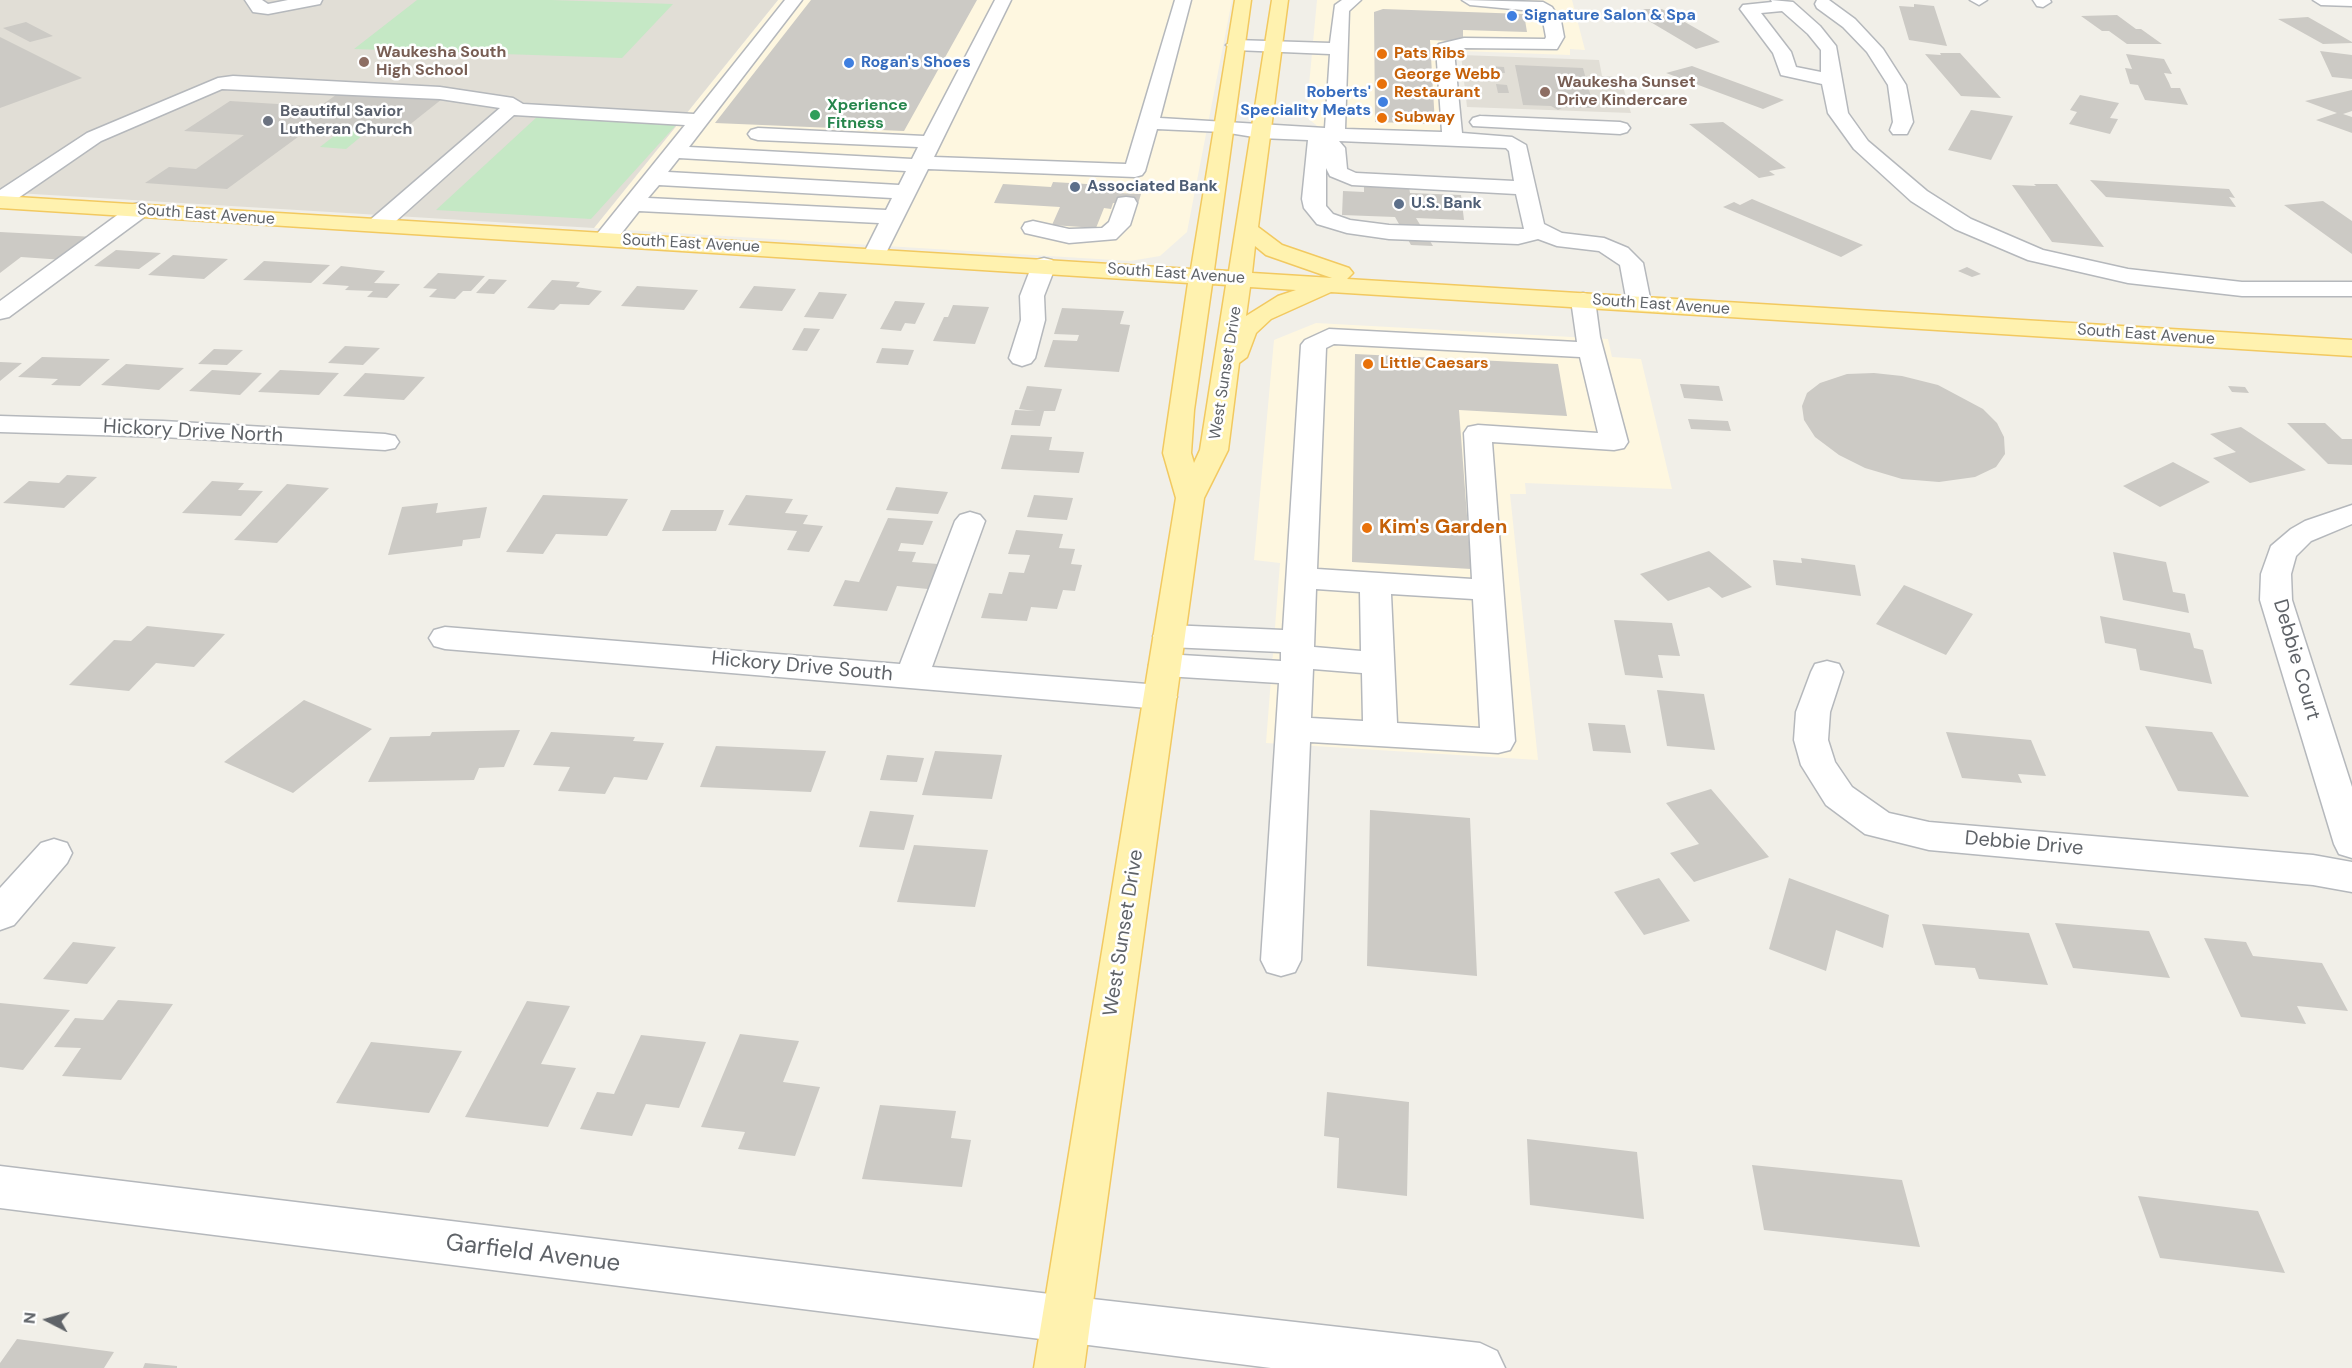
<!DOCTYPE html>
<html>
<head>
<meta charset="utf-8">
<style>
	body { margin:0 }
	#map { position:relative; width:2352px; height:1368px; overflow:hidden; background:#f1efe8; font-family:"DM Sans",sans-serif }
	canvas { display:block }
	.north { position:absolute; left:18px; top:1290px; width:60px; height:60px; -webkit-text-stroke:4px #fff; paint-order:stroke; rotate:276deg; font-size:16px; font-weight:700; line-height:24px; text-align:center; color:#5f6368 }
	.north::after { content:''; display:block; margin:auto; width:21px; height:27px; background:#5f6368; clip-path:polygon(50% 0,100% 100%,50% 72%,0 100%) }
</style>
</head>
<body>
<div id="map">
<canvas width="2352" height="1368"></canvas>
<div class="north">N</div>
</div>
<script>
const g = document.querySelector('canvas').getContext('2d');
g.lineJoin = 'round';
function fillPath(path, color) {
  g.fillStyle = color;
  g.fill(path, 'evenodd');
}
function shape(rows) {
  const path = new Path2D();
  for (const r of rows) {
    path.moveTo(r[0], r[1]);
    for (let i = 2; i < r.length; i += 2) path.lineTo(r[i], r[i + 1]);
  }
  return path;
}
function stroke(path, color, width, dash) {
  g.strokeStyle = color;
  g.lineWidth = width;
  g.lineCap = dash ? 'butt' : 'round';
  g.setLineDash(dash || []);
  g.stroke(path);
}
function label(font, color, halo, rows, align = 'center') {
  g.font = font + ' "DM Sans",sans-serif';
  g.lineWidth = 5;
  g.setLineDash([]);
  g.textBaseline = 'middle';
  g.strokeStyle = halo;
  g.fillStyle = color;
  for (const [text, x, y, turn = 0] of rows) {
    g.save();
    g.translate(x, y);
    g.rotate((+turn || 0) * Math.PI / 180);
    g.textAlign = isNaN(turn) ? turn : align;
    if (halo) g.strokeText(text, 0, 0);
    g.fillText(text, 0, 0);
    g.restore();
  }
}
const commercial = shape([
	[778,0,1232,0,1187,232,1160,256,1130,261,594,228],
	[1317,0,1572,0,1585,50,1570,49,1570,55,1460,51,1452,54,1463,135,1320,128,1306,117],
	[1316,323,1608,339,1612,357,1641,359,1672,489,1525,483,1526,494,1510,494,1538,760,1266,743,1280,563,1254,560,1274,340]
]);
const education = shape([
	[0,0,778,0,594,228,0,192],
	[1461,55,1599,60,1602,76,1620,77,1631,113,1467,107]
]);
const green = shape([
	[417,0,551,0,673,4,622,58,354,49],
	[538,116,677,124,591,219,436,210],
	[343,129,369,130,346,149,320,147]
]);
const building = shape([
	[811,0,977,0,904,131,715,123],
	[1914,4,1934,6,1947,46,1909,40,1899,6,1914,7],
	[1383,9,1524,14,1527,32,1463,30,1463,37,1452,41,1430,40,1435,124,1375,122,1374,12],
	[1646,9,1662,9,1720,42,1696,49,1632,11],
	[2117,15,2136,29,2141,29,2162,44,2127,44,2109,31,2102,31,2081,16],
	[2308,17,2352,42,2352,43,2323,44,2278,19],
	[26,22,53,36,30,42,3,28],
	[0,37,82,78,0,108],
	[2320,51,2352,55,2352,79,2332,77],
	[1940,53,1960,53,2001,98,1961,96,1925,54,1941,55],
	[2126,54,2164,59,2172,74,2164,73,2169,83,2171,88,2180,88,2188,105,2145,100,2138,85,2130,84,2125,68,2132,69],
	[1515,65,1583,68,1594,108,1564,107,1558,110,1551,106,1523,105],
	[1489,66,1504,67,1505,73,1490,72],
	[1692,66,1708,72,1784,100,1763,109,1666,73],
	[1496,84,1507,85,1509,93,1498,93],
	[2352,90,2352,111,2343,114,2352,117,2352,133,2316,120,2337,113,2305,101],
	[340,92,442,99,408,126,382,131,327,128,317,135,302,134,227,189,145,183,169,167,196,169,244,135,184,131,230,101,309,106,305,109,315,110],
	[2080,95,2119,103,2110,118,2118,119,2110,134,2069,124,2077,112,2070,110],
	[1971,110,2013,116,1991,160,1948,150],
	[1723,122,1786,168,1769,171,1775,175,1759,178,1689,124],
	[2090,180,2229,189,2235,198,2229,197,2236,207,2106,197],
	[1053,182,1120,186,1117,193,1141,194,1138,204,1113,203,1111,209,1104,208,1096,228,1052,225,1060,207,994,203,1003,184,1051,187],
	[2034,184,2057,184,2104,247,2052,242,2012,185,2036,186],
	[1364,185,1409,187,1410,193,1461,195,1464,220,1416,218,1433,246,1411,245,1395,217,1342,215,1343,191,1364,192],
	[1752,199,1771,207,1863,245,1841,257,1723,207,1734,202,1740,205],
	[2323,201,2352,221,2352,254,2284,205],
	[0,232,95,237,64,260,21,257,0,273],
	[116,250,161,253,139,269,94,266],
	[173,255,228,259,204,279,148,275],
	[264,261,330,265,311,283,243,280],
	[341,266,385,271,374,283,400,284,387,298,367,297,373,291,345,290,349,286,322,284],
	[1967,267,1981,274,1972,277,1958,271],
	[438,273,485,276,471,291,463,291,455,299,429,297,437,289,423,288],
	[489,279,507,280,494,294,476,293],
	[552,280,580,282,576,287,602,291,589,305,560,304,554,310,527,308],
	[637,286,698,290,684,310,621,306],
	[754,286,796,289,782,311,739,308],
	[819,292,847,294,833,319,804,317],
	[895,301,925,303,915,324,905,323,901,331,880,329],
	[953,305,989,307,975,344,933,341,944,317,948,317],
	[1062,308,1124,311,1120,324,1130,325,1119,372,1044,367,1053,340,1077,341,1079,335,1054,334],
	[804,328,820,329,807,351,792,350],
	[345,346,380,348,363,365,328,363],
	[882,348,914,350,908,365,876,363],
	[214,349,243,350,227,365,198,364],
	[1355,354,1558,364,1567,416,1459,410,1471,569,1352,562],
	[42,357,110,359,80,386,51,385,58,379,18,377],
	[0,362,22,363,0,381],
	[126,364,184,368,159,390,101,385],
	[212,370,262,373,240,395,189,391],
	[280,370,339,373,319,395,258,392],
	[365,373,425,377,404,400,343,396],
	[1874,373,1902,376,1938,385,1983,409,1997,423,2004,437,2005,454,1996,467,1975,477,1939,482,1902,479,1865,468,1839,455,1815,437,1804,420,1802,406,1807,393,1820,383,1847,374],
	[1680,384,1719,386,1723,401,1684,398],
	[1027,386,1062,389,1055,411,1044,411,1040,426,1011,425,1015,410,1035,411,1019,409],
	[2228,386,2245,387,2249,393,2232,392],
	[1688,419,1728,421,1731,431,1691,429],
	[2287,423,2325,423,2342,439,2352,439,2352,465,2328,464],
	[2241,427,2306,470,2250,483,2213,458,2236,452,2210,434],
	[1011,435,1052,437,1049,450,1084,452,1079,473,1001,469],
	[2173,462,2210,482,2160,507,2123,486],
	[67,475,97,477,64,508,3,503,29,481,59,483],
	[212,481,244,483,238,490,263,491,241,516,182,513],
	[287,484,329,488,277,543,234,540],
	[896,487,948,492,938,514,886,510],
	[543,495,628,499,607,536,556,534,543,554,506,552],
	[746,495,793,499,785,513,808,515,803,524,823,526,809,552,787,550,797,531,728,525],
	[1034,495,1073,498,1067,520,1027,517],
	[438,503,436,513,487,507,480,538,463,540,462,546,388,555,402,507],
	[671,510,724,510,716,531,662,531],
	[888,518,933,521,923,545,901,543,898,551,916,552,912,562,938,564,928,589,897,586,887,611,833,606,845,580,859,582],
	[1016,530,1063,534,1059,548,1075,549,1071,564,1082,565,1075,591,1063,590,1057,609,1031,607,1027,621,981,618,989,593,1002,594,1009,572,1024,573,1030,555,1008,554],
	[1709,551,1752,587,1722,598,1709,587,1668,601,1640,574],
	[2113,552,2166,562,2173,592,2185,594,2189,613,2123,600],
	[1801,558,1855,565,1861,596,1776,585,1773,560,1802,563],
	[1904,585,1973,614,1946,655,1876,624],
	[2100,616,2190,633,2194,648,2203,650,2212,684,2140,670,2136,649,2105,643],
	[1614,620,1672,623,1680,656,1658,655,1663,678,1625,675],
	[147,626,225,634,194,667,156,663,129,691,69,685,114,640,131,641],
	[1657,690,1704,694,1715,750,1667,746],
	[304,700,372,729,293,793,224,762],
	[1588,723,1625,725,1631,753,1593,751],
	[2145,726,2212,732,2249,797,2178,791],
	[520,730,504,767,479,768,474,780,368,782,390,737,430,736,432,732],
	[551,732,635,737,633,741,664,743,647,780,614,777,605,794,558,791,570,767,533,765],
	[1946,732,2031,740,2046,776,2018,774,2022,783,1962,778],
	[716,746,826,751,811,792,700,787],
	[935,751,1002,755,992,799,922,795],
	[887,755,924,758,917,782,880,780],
	[1711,789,1769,857,1694,882,1670,853,1699,844,1666,803],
	[1370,810,1470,818,1477,976,1367,966],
	[870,811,914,815,904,850,859,847],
	[914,845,988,850,975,907,897,902],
	[1659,878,1690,921,1644,935,1614,892],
	[1789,878,1889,915,1883,948,1836,930,1826,971,1769,949],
	[2055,923,2149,931,2170,978,2073,968],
	[1922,924,2029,933,2048,985,1979,979,1975,968,1935,965],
	[2204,938,2246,942,2253,956,2322,963,2348,1011,2297,1006,2306,1024,2241,1017],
	[73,942,116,947,87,984,43,979],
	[118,1000,173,1004,121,1080,62,1076,81,1048,54,1047,75,1018,103,1020],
	[527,1001,570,1006,541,1064,576,1068,548,1127,465,1117],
	[0,1003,70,1010,23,1070,0,1067],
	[740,1034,799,1041,783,1082,820,1087,795,1156,738,1149,745,1132,701,1127],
	[641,1035,706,1042,679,1108,646,1104,632,1136,580,1129,597,1092,614,1094],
	[371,1042,462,1051,429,1113,336,1103],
	[1327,1092,1409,1102,1407,1196,1337,1188,1339,1138,1324,1136],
	[880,1105,956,1111,951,1138,971,1140,962,1187,862,1179],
	[1527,1139,1637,1152,1644,1219,1530,1205],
	[1752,1165,1902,1180,1920,1247,1764,1230],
	[2138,1196,2258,1211,2285,1273,2160,1258],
	[17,1339,114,1352,104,1368,0,1368,0,1363],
	[145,1363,177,1366,177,1368,143,1368]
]);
const minor = shape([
	[245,0,262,0,268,4,288,0,322,0,320,4,268,14,253,12,245,0],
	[785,0,802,0,689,147,912,159,918,147,758,140,751,138,748,134,751,130,758,128,924,136,995,0,1011,0,934,157,1126,164,1175,0,1191,0,1160,118,1325,128,1330,54,1235,50,1226,45,1235,40,1330,43,1335,5,1342,0,1361,0,1349,11,1345,129,1442,132,1436,48,1439,44,1464,38,1545,39,1546,37,1543,21,1533,11,1470,5,1462,0,1543,2,1552,7,1561,21,1564,37,1557,49,1464,48,1454,51,1462,133,1512,137,1526,145,1544,224,1562,233,1604,238,1628,248,1643,263,1651,303,1647,308,1639,310,1631,308,1627,303,1620,265,1599,251,1557,246,1538,239,1518,244,1389,239,1347,233,1317,224,1304,208,1302,199,1308,140,1260,138,1223,132,1157,129,1145,171,1142,175,1135,177,928,169,885,255,882,260,874,262,866,260,863,255,879,223,639,211,613,244,597,244,594,239,597,234,685,125,514,115,386,230,370,230,367,225,370,220,500,108,440,99,222,89,101,141,8,205,0,206,0,190,87,133,218,78,233,76,440,87,513,98,523,104,694,114,785,0],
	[1339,141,1506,148,1509,151,1514,181,1356,173,1347,169,1345,148,1339,141],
	[679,158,906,171,899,185,668,172,679,158],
	[1326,168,1330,176,1352,185,1516,194,1524,229,1389,225,1350,220,1333,214,1326,206,1326,168],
	[659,185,892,198,886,210,648,198,659,185],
	[1771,0,1793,2,1820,26,1836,46,1848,113,1868,141,1927,191,1971,219,2043,250,2128,269,2242,282,2352,282,2352,296,2242,296,2128,283,2028,260,1955,229,1911,201,1854,149,1828,113,1822,84,1781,75,1773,53,1740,9,1743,5,1772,2,1771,0],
	[1782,11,1808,34,1821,50,1821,72,1796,67,1791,52,1761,13,1782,11],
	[1817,0,1829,0,1855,19,1883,49,1906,85,1913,122,1907,134,1893,134,1890,130,1893,122,1888,85,1867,52,1843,27,1817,8,1815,4,1817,0],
	[1970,0,1987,0,1979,5,1970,0],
	[2033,0,2050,0,2051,2,2043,7,2037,6,2033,0],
	[2313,0,2352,0,2352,6,2321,5,2313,0],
	[1480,116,1620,122,1627,124,1630,128,1627,132,1620,134,1473,126,1470,122,1473,118,1480,116],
	[1126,197,1134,198,1137,203,1130,225,1116,239,1069,243,1025,233,1022,228,1025,223,1033,221,1069,229,1102,228,1109,222,1118,198,1126,197],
	[139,203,147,205,150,210,147,215,9,317,0,319,0,301,131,205,139,203],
	[1044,258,1052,260,1056,265,1044,296,1045,320,1035,358,1031,363,1022,366,1013,363,1009,358,1021,320,1020,296,1032,265,1036,260,1044,258],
	[1583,293,1591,295,1595,300,1600,337,1628,442,1624,448,1614,450,1492,442,1515,741,1510,750,1498,753,1310,742,1301,960,1295,972,1281,976,1267,972,1261,960,1279,683,1165,676,1153,673,1149,665,1153,657,1165,654,1281,661,1281,652,1169,647,1158,644,1153,636,1158,628,1169,625,1283,630,1301,345,1305,340,1329,329,1577,342,1571,300,1575,295,1583,293],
	[1334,344,1580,357,1598,433,1478,425,1468,427,1464,433,1472,579,1317,569,1326,348,1334,344],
	[1316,589,1360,592,1361,651,1314,647,1316,589],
	[1391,594,1473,599,1480,728,1397,723,1391,594],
	[1313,669,1362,673,1363,721,1311,718,1313,669],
	[0,416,163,421,385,434,395,436,399,442,395,448,385,450,163,437,0,432,0,416],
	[2352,505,2352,524,2311,541,2296,556,2291,574,2292,600,2352,787,2352,858,2339,854,2334,844,2260,600,2261,574,2271,546,2291,529,2305,521,2352,505],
	[970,512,980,515,985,521,932,667,1160,685,1172,689,1177,697,1172,705,1160,709,445,649,434,646,429,638,434,630,445,627,900,664,955,521,960,515,970,512],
	[1827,661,1839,664,1843,672,1830,712,1828,740,1835,762,1852,787,1889,813,1929,822,2313,855,2352,862,2352,892,2313,885,1929,850,1865,834,1826,805,1801,765,1794,740,1796,712,1811,672,1815,664,1827,661],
	[54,839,67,843,72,853,67,863,14,925,0,930,0,888,41,843,54,839],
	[0,1166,1066,1296,1480,1343,1497,1351,1505,1368,1271,1368,0,1208,0,1166]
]);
const major = shape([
	[1235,0,1251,0,1214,270,1229,271,1272,0,1288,0,1258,227,1282,245,1349,268,1353,273,1347,279,2352,340,2352,356,1331,292,1271,319,1256,333,1247,357,1239,363,1228,450,1204,498,1084,1368,1034,1368,1176,498,1163,453,1188,283,0,208,0,196,1191,269,1235,0],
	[1255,246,1266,255,1332,278,1252,273,1255,246],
	[1212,284,1226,285,1200,450,1194,463,1191,453,1194,410,1212,284],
	[1250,287,1296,290,1278,296,1246,316,1250,287]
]);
const markers = [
	[1512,16,6,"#3f7fe0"],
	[1382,54,6,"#e8710a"],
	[364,62,6,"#8d6e63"],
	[849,63,6,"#3f7fe0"],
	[1382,84,6,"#e8710a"],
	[1545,92,6,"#8d6e63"],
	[1383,102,6,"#3f7fe0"],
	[815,115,6,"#2e9e5b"],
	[1382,118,6,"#e8710a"],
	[268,121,6,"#6b7280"],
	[1075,187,6,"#5c6f8a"],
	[1399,204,6,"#5c6f8a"],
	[1368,364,6,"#e8710a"],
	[1367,528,6,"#e8710a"]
];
const farShopnames = [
	["Signature Salon & Spa",1524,16],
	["Rogan's Shoes",861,63],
	["Roberts'",1371,93,"right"],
	["Speciality Meats",1371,111,"right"]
];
const farEducationnames = [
	["Waukesha South",376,53],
	["High School",376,71],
	["Waukesha Sunset",1557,83],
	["Drive Kindercare",1557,101]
];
const farFoodnames = [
	["Pats Ribs",1394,54],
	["George Webb",1394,75],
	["Restaurant",1394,93],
	["Subway",1394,118],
	["Little Caesars",1380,364]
];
const farLeisurenames = [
	["Xperience",827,106],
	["Fitness",827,124]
];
const farWorshipnames = [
	["Beautiful Savior",280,112],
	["Lutheran Church",280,130]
];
const farServicenames = [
	["Associated Bank",1087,187],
	["U.S. Bank",1411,204]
];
const farStreetnames = [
	["South East Avenue",206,215,4],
	["South East Avenue",691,244,3],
	["South East Avenue",1176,274,4],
	["South East Avenue",1661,305,4],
	["South East Avenue",2146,335,4],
	["West Sunset Drive",1226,373,-81]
];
const streetNames = [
	["Hickory Drive North",193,432,3],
	["Debbie Court",2296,660,74],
	["Hickory Drive South",802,667,5],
	["Debbie Drive",2024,844,5],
	["West Sunset Drive",1124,933,-81]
];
const foodNames = [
	["Kim's Garden",1379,528]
];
const nearStreetnames = [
	["Garfield Avenue",533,1254,7]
];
fillPath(commercial, '#fef7e0');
fillPath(education, '#e1ded6');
fillPath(green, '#c5e8c5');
fillPath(building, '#cccac5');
stroke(minor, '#b5b8bc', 3);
stroke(major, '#f2c960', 3);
fillPath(minor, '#fff');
fillPath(major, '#fff2af');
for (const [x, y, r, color] of markers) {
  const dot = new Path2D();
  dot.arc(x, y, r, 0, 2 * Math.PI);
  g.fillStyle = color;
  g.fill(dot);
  stroke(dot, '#fff', 2);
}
label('bold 16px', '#366cbe', '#fff', farShopnames, 'left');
label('bold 16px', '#785e54', '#fff', farEducationnames, 'left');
label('bold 16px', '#c56008', '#fff', farFoodnames, 'left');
label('bold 16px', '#27864d', '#fff', farLeisurenames, 'left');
label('bold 16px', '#5b616d', '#fff', farWorshipnames, 'left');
label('bold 16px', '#4e5e75', '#fff', farServicenames, 'left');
label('16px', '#5f6368', '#fff', farStreetnames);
label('20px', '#5f6368', '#fff', streetNames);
label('bold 20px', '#c56008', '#fff', foodNames, 'left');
label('24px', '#5f6368', '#fff', nearStreetnames);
</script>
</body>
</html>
